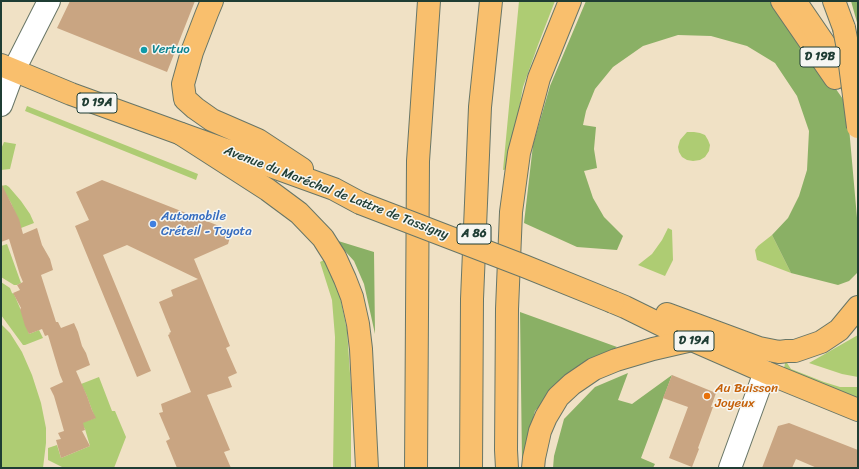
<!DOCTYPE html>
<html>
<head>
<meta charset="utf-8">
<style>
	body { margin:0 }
	#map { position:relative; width:859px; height:469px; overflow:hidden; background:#f0e1c5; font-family:Sriracha,sans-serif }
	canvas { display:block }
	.frame { position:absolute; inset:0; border:2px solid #1f3d34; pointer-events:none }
</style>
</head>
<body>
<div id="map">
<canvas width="859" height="469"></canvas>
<div class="frame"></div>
</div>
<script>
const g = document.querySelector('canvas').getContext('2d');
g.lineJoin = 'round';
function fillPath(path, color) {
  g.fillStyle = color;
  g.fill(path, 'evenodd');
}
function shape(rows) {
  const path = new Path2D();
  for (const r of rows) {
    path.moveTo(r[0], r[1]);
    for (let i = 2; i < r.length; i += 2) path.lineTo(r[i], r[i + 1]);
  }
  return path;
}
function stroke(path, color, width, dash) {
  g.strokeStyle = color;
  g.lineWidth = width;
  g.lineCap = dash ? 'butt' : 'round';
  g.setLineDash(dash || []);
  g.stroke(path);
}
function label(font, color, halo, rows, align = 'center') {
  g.font = font + ' Sriracha,sans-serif';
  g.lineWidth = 3;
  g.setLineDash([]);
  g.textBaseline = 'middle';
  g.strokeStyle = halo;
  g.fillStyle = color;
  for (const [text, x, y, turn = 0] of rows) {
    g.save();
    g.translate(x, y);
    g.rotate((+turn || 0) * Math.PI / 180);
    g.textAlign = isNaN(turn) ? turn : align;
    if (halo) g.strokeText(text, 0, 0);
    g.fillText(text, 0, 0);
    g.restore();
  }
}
const green = shape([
	[519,1,555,1,538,45,523,87,508,169,503,170],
	[27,106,198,174,196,180,25,111],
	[687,132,694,132,700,133,705,135,708,140,710,145,709,151,705,157,700,160,693,161,687,160,682,157,679,152,678,147,680,140],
	[4,142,16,144,10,169,1,170,1,149],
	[6,185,9,187,21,201,30,214,34,223,21,228,11,203,1,186],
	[668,228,672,230,673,260,665,276,638,265,652,254,662,240],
	[772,235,791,273,757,260,755,250,758,246],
	[7,244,21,283,17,285,14,285,1,277,1,246],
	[326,259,340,297,347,330,351,388,351,468,333,468,335,337,332,300,320,262],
	[1,282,10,288,12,293,14,294,20,308,20,310,23,309,29,334,39,330,43,338,25,345,23,345,1,315],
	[1,324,10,333,22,352,32,375,41,403,46,428,46,443,43,468,1,468],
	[858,335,858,377,842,374,809,363],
	[786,359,787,363,791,369,824,382,840,387,858,387,858,399,784,368],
	[99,377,112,411,115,411,126,437,114,468,64,468,48,460,48,448,57,445,61,458,90,446,85,429,81,423,95,418,86,394,81,384]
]);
const forest = shape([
	[586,1,775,1,847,105,858,229,858,272,849,281,838,285,791,273,772,235,788,218,799,196,807,170,809,131,797,96,775,63,747,46,711,36,678,35,643,46,613,67,595,89,586,111,583,125,596,127,594,149,597,168,584,171,593,198,604,217,623,236,617,250,577,247,524,223,533,145,550,86],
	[851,1,858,1,858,26],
	[335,240,374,252,375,334,364,284,354,261],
	[520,312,617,347,594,359,559,385,535,411,522,460],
	[628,373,618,400,632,404,672,375,641,458,655,464,653,468,553,468,554,456,564,419,595,387]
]);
const building = shape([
	[70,1,195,1,167,72,57,28],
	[102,180,232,231,228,244,194,259,230,346,226,348,237,373,228,377,232,387,207,395,230,450,224,452,231,468,177,468,166,441,170,439,159,413,163,412,161,404,191,392,168,335,170,334,169,333,171,332,159,302,173,296,171,290,198,279,127,245,103,255,151,371,137,377,75,226,89,220,76,192],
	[1,183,19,219,23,234,37,228,42,245,50,259,53,270,41,275,56,322,58,322,61,328,74,323,78,332,82,346,86,353,90,365,76,371,87,396,92,410,96,418,83,423,85,430,82,431,90,446,61,458,56,440,61,439,58,433,64,431,54,396,50,388,63,382,60,375,48,335,45,336,42,329,29,334,25,326,20,309,21,308,13,293,20,290,17,285,23,282,20,275,9,239,1,242],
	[672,375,716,393,711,407,713,407,698,448,699,449,692,467,669,458,688,407,663,398],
	[789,423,858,450,858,468,817,468,796,459,792,468,762,468,778,426]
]);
const minor = shape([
	[1,105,14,70,49,1],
	[730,468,765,372]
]);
const major = shape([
	[212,1,207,13,192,52,183,84,185,99,195,108,212,120,258,140,302,169],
	[782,1,835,78],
	[834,1,844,28],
	[1,65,71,94,334,189,360,203],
	[613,302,625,307,692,340,765,372,858,410],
	[667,314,759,348,779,352,787,351,795,351,821,342,839,330,858,307]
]);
const highway = shape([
	[795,1,856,90],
	[181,134,268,190,299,213,323,238,335,257,345,279,352,297,358,324,361,349,367,468],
	[416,468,418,161,429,1],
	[471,468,472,299,480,107,491,1],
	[507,468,506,450,507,309,511,212,519,153,539,78,570,1],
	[533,468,534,458,540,431,546,417,558,397,572,384,594,369,616,360,653,349,692,340]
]);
const majorBridge = shape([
	[844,28,848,49,858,127],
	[360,203,524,266,613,302]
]);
const markers = [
	[144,50,4,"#0f9aa8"],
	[153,224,4,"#3f7fe0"],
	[707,396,4,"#e8710a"]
];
const shields = [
	[820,57,40],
	[97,103,40],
	[474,234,34],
	[694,341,40]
];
const shieldNames = [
	["D 19B",820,57],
	["D 19A",97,103],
	["A 86",474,234],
	["D 19A",694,341]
];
const cultureNames = [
	["Vertuo",152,50]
];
const streetNames = [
	["Avenue du Maréchal de Lattre de Tassigny",336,193,21]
];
const shopNames = [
	["Automobile",161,217],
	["Créteil - Toyota",161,232]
];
const foodNames = [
	["Au Buisson",715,389],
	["Joyeux",715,404]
];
fillPath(green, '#aecc73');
fillPath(forest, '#8ab065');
fillPath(building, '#c9a582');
stroke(minor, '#687667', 24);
stroke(major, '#687667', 24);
stroke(highway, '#687667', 24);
stroke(minor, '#fff', 22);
stroke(major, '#f9bf6d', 22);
stroke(highway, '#f9bf6d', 22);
stroke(majorBridge, '#687667', 24, []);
stroke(majorBridge, '#f9bf6d', 22);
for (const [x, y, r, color] of markers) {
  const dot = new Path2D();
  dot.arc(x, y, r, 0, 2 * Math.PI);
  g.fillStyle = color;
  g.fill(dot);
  stroke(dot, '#f6f6f2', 1.5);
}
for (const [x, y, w] of shields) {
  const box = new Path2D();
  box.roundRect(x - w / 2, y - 10, w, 20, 3);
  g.fillStyle = '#f6f6f2';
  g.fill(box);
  stroke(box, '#1f3d34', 1);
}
label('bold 12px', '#1f3d34', null, shieldNames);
label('13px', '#0d838f', '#f6f6f2', cultureNames, 'left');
label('13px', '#1f3d34', '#f6f6f2', streetNames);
label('13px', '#366cbe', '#f6f6f2', shopNames, 'left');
label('13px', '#c56008', '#f6f6f2', foodNames, 'left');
</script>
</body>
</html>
